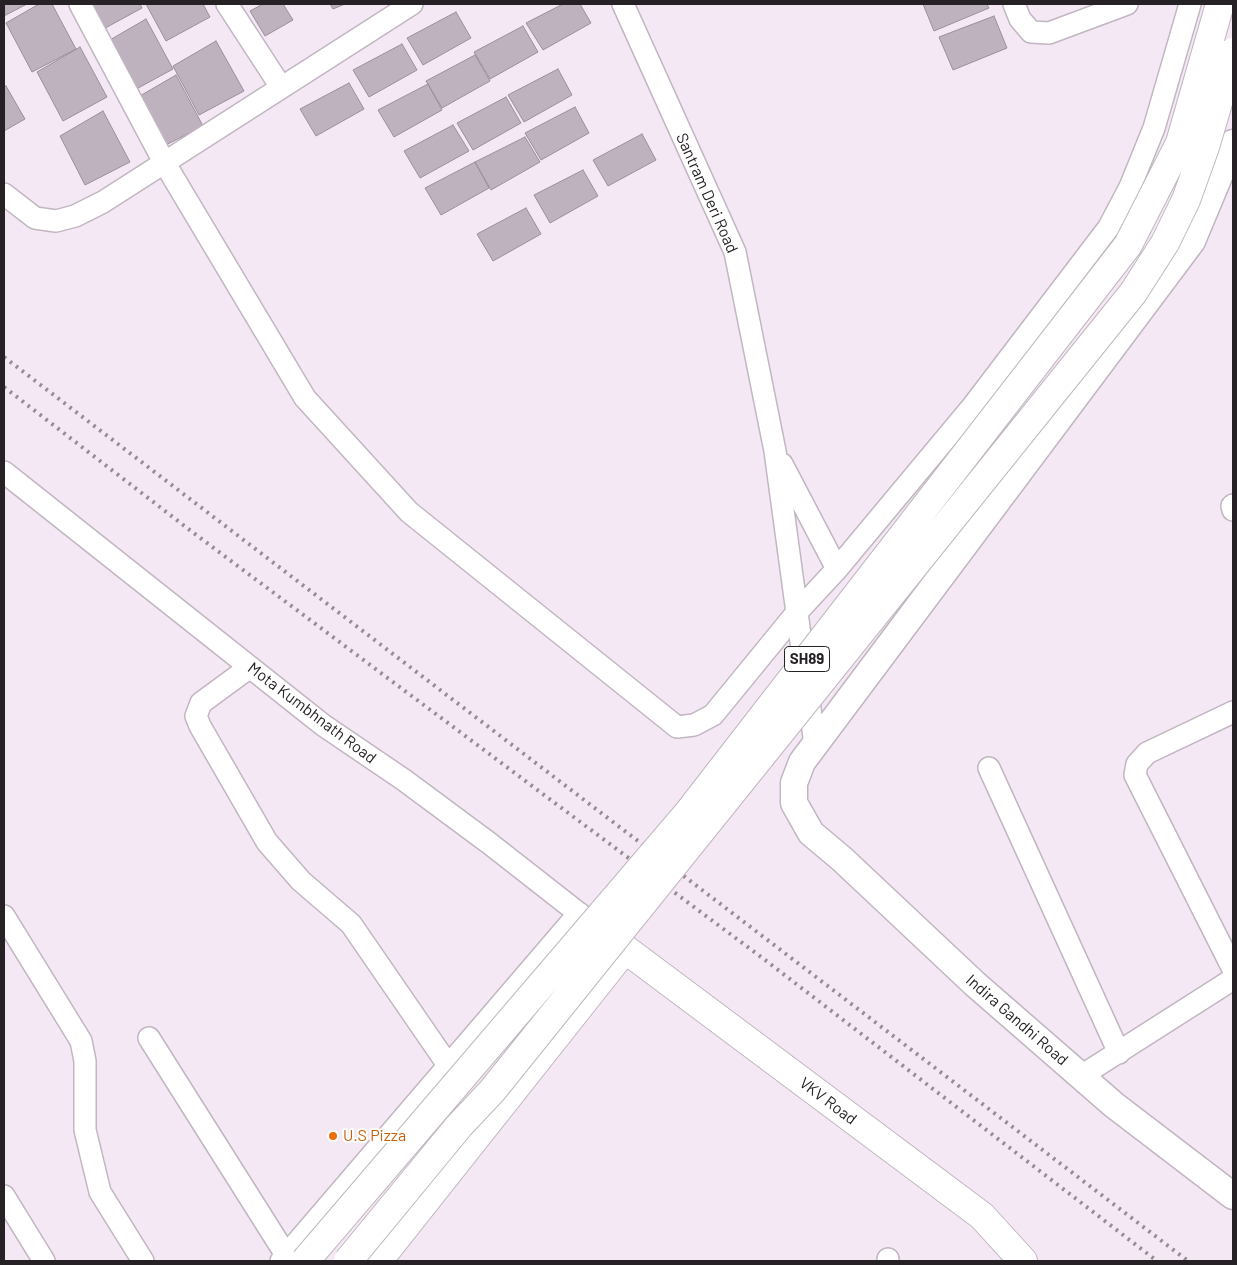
<!DOCTYPE html>
<html>
<head>
<meta charset="utf-8">
<style>
	body { margin:0 }
	#map { position:relative; width:1237px; height:1265px; overflow:hidden; background:#f4e8f4; font-family:Barlow,sans-serif }
	canvas { display:block }
	.frame { position:absolute; inset:0; border:5px solid #252125; pointer-events:none }
</style>
</head>
<body>
<div id="map">
<canvas width="1237" height="1265"></canvas>
<div class="frame"></div>
</div>
<script>
const g = document.querySelector('canvas').getContext('2d');
g.lineJoin = 'round';
function fillPath(path, color) {
  g.fillStyle = color;
  g.fill(path, 'evenodd');
}
function shape(rows) {
  const path = new Path2D();
  for (const r of rows) {
    path.moveTo(r[0], r[1]);
    for (let i = 2; i < r.length; i += 2) path.lineTo(r[i], r[i + 1]);
  }
  return path;
}
function stroke(path, color, width, dash) {
  g.strokeStyle = color;
  g.lineWidth = width;
  g.lineCap = dash ? 'butt' : 'round';
  g.setLineDash(dash || []);
  g.stroke(path);
}
function label(font, color, halo, rows, align = 'center') {
  g.font = font + ' Barlow,sans-serif';
  g.lineWidth = 4;
  g.setLineDash([]);
  g.textBaseline = 'middle';
  g.strokeStyle = halo;
  g.fillStyle = color;
  for (const [text, x, y, turn = 0] of rows) {
    g.save();
    g.translate(x, y);
    g.rotate((+turn || 0) * Math.PI / 180);
    g.textAlign = isNaN(turn) ? turn : align;
    if (halo) g.strokeText(text, 0, 0);
    g.fillText(text, 0, 0);
    g.restore();
  }
}
const building = shape([
	[4,4,27,4,4,16,4,4],
	[39,4,52,4,76,49,32,72,6,23,39,4],
	[83,4,140,4,142,8,98,32,83,4],
	[146,4,203,4,210,17,166,41,146,4],
	[263,4,283,4,293,20,265,36,250,11,263,4],
	[330,4,345,4,333,9,330,4],
	[563,4,580,4,591,23,543,50,526,23,563,4],
	[923,4,987,4,989,8,934,31,923,4],
	[456,12,471,38,423,65,407,38,456,12],
	[994,16,1007,48,953,70,939,37,994,16],
	[146,19,173,69,129,93,103,44,146,19],
	[523,26,538,52,490,79,474,52,523,26],
	[216,41,244,91,199,115,173,66,216,41],
	[402,44,417,70,369,97,353,70,402,44],
	[80,47,107,97,63,121,37,72,80,47],
	[475,55,490,81,442,108,426,81,475,55],
	[558,69,572,95,524,122,508,95,558,69],
	[176,75,203,126,158,149,133,100,176,75],
	[349,83,364,109,316,136,300,109,349,83],
	[428,84,442,110,394,137,378,110,428,84],
	[6,86,25,119,4,131,4,87,6,86],
	[506,97,521,123,473,150,457,123,506,97],
	[575,107,589,133,541,160,525,133,575,107],
	[103,111,130,162,85,185,60,136,103,111],
	[453,125,469,151,420,178,404,151,453,125],
	[642,134,656,160,608,186,593,160,642,134],
	[525,137,540,162,491,190,475,162,525,137],
	[475,162,489,188,441,215,425,188,475,162],
	[583,170,598,196,550,223,534,195,583,170],
	[526,208,541,234,493,261,477,234,526,208]
]);
const minor = shape([
	[80,4,164,162,305,398,409,512,677,727,694,725,713,715,798,611,837,569,972,407,1109,227,1130,187,1154,128,1190,4],
	[227,4,281,87],
	[623,4,735,252,775,451,815,745],
	[1014,4,1020,19,1031,32,1049,33,1127,4],
	[4,194,35,218,56,221,75,216,103,202,412,4],
	[782,464,837,569],
	[4,472,323,725,404,780,489,843,604,933],
	[1233,505,1232,506,1233,510],
	[250,667,201,703,196,716,200,726,267,842,301,881,351,924,448,1065],
	[1233,712,1147,753,1137,764,1135,775,1233,969],
	[989,768,1119,1053],
	[4,916,81,1041,85,1061,85,1130,100,1192,143,1261],
	[149,1038,286,1255],
	[1081,1076,1233,979],
	[4,1196,44,1261],
	[888,1259,888,1261],
	[281,1261,579,913]
]);
const tertiary = shape([
	[1233,143,1192,241,802,762,794,783,794,803,811,833,842,859,975,984,1114,1105,1233,1196]
]);
const secondary = shape([
	[378,1261,625,949,982,1216,1023,1261]
]);
const rail = shape([
	[4,357,1188,1261],
	[4,387,191,531,769,963,1157,1261]
]);
const primaryBridge = shape([
	[305,1261,688,813,1128,245,1180,143,1220,4],
	[348,1261,459,1126,492,1091,1133,293,1165,243,1186,200,1205,147,1233,52]
]);
const markers = [
	[333,1136,5,"#e8710a"]
];
const shields = [
	[807,659,45]
];
const shieldNames = [
	["SH89",807,659]
];
const streetNames = [
	["Santram Deri Road",707,193,66],
	["Mota Kumbhnath Road",312,713,37],
	["Indira Gandhi Road",1017,1020,41],
	["VKV Road",828,1101,37]
];
const foodNames = [
	["U.S Pizza",343,1136]
];
fillPath(building, '#bdb2bd');
stroke(building, '#998f99', 1);
stroke(minor, '#c1b6c1', 24);
stroke(tertiary, '#c1b6c1', 29);
stroke(secondary, '#c1b6c1', 30);
stroke(minor, '#fff', 21);
stroke(tertiary, '#fff', 26);
stroke(secondary, '#fff', 28);
stroke(rail, '#958d95', 4, [2.5, 5]);
stroke(primaryBridge, '#c1b6c1', 30, []);
stroke(primaryBridge, '#fff', 28);
for (const [x, y, r, color] of markers) {
  const dot = new Path2D();
  dot.arc(x, y, r, 0, 2 * Math.PI);
  g.fillStyle = color;
  g.fill(dot);
  stroke(dot, '#fff', 2);
}
for (const [x, y, w] of shields) {
  const box = new Path2D();
  box.roundRect(x - w / 2, y - 12.5, w, 25, 4);
  g.fillStyle = '#fff';
  g.fill(box);
  stroke(box, '#252125', 1);
}
label('bold 15px', '#252125', null, shieldNames);
label('16px', '#252125', '#fff', streetNames);
label('16px', '#c56008', '#fff', foodNames, 'left');
</script>
</body>
</html>
